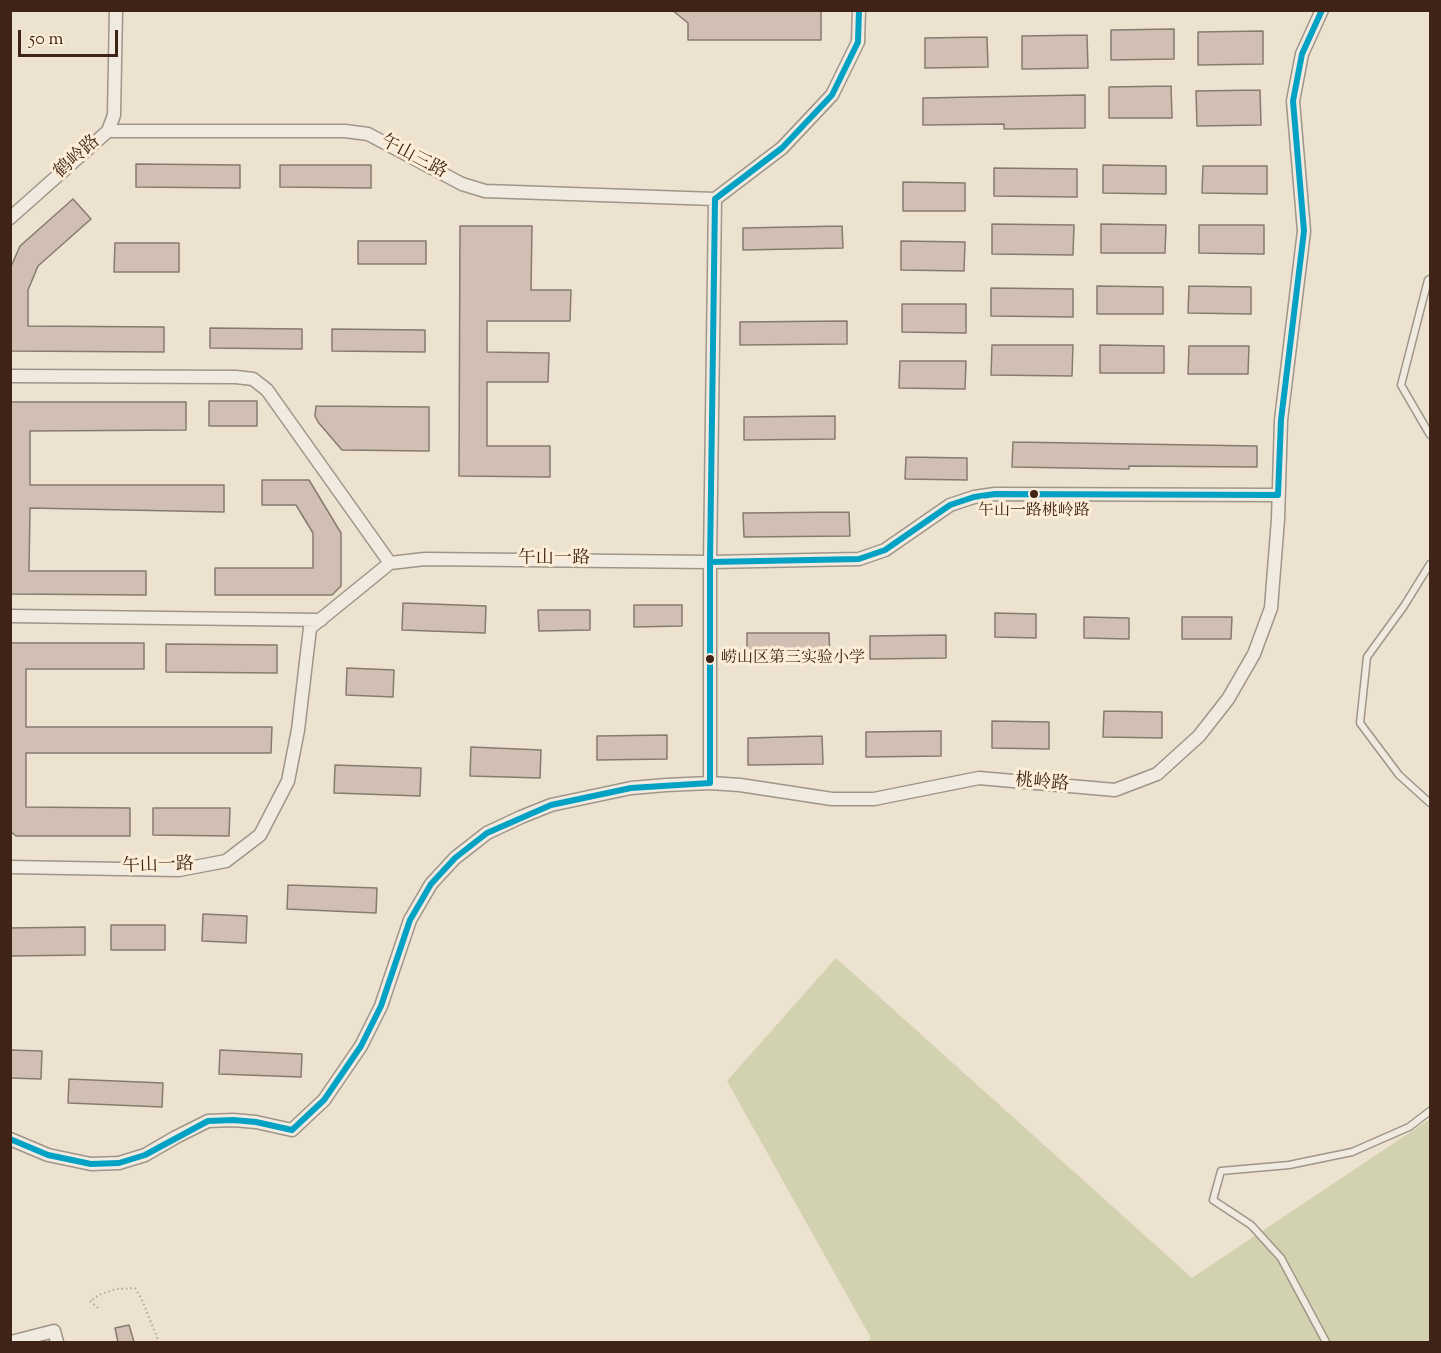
<!DOCTYPE html>
<html>
<head>
<meta charset="utf-8">
<style>
	body { margin:0 }
	#map { position:relative; width:1441px; height:1353px; overflow:hidden; background:#ede1cf; font-family:"Sorts Mill Goudy",serif }
	canvas { display:block }
	.frame { position:absolute; inset:0; border:12px solid #3f2317; pointer-events:none }
	.scale { position:absolute; left:18px; top:30px; width:100px; height:27px; box-sizing:border-box; border:3px solid #3f2317; border-top:0; padding-left:8px; font-size:18px; line-height:21px; white-space:nowrap; color:#3f2317; -webkit-text-stroke:4px #fcedd7; paint-order:stroke }
</style>
</head>
<body>
<div id="map">
<canvas width="1441" height="1353"></canvas>
<div class="frame"></div>
<div class="scale">50 m</div>
</div>
<script>
const g = document.querySelector('canvas').getContext('2d');
g.lineJoin = 'round';
function fillPath(path, color) {
  g.fillStyle = color;
  g.fill(path, 'evenodd');
}
function shape(rows) {
  const path = new Path2D();
  for (const r of rows) {
    path.moveTo(r[0], r[1]);
    for (let i = 2; i < r.length; i += 2) path.lineTo(r[i], r[i + 1]);
  }
  return path;
}
function stroke(path, color, width, dash) {
  g.strokeStyle = color;
  g.lineWidth = width;
  g.lineCap = dash ? 'butt' : 'round';
  g.setLineDash(dash || []);
  g.stroke(path);
}
function label(font, color, halo, rows, align = 'center') {
  g.font = font + ' "Sorts Mill Goudy","Noto Serif SC",serif';
  g.lineWidth = 6;
  g.setLineDash([]);
  g.textBaseline = 'middle';
  g.strokeStyle = halo;
  g.fillStyle = color;
  for (const [text, x, y, turn = 0] of rows) {
    g.save();
    g.translate(x, y);
    g.rotate((+turn || 0) * Math.PI / 180);
    g.textAlign = isNaN(turn) ? turn : align;
    if (halo) g.strokeText(text, 0, 0);
    g.fillText(text, 0, 0);
    g.restore();
  }
}
const green = shape([
	[836,958,1192,1278,1430,1119,1430,1342,867,1342,871,1338,727,1081]
]);
const building = shape([
	[672,10,821,10,821,40,688,40,688,23,672,10],
	[1174,29,1174,59,1111,60,1111,30,1174,29],
	[1263,31,1263,64,1198,65,1198,32,1263,31],
	[1087,35,1088,68,1022,69,1022,36,1087,35],
	[987,37,988,67,925,68,925,38,987,37],
	[1171,86,1172,118,1109,118,1109,87,1171,86],
	[1260,90,1261,125,1197,126,1196,91,1260,90],
	[1085,95,1085,128,1004,129,1004,124,923,125,923,98,1085,95],
	[136,164,240,165,240,188,136,187,136,164],
	[280,165,371,165,371,188,280,187,280,165],
	[1103,165,1166,166,1166,194,1103,193,1103,165],
	[1203,166,1267,166,1267,194,1202,193,1203,166],
	[994,168,1077,169,1077,197,994,196,994,168],
	[903,182,965,183,965,211,903,211,903,182],
	[73,199,91,219,38,266,28,290,28,326,164,327,164,352,10,351,10,269,20,246,73,199],
	[992,224,1074,225,1073,255,992,254,992,224],
	[1101,224,1166,225,1165,253,1101,253,1101,224],
	[1199,225,1264,225,1264,254,1199,253,1199,225],
	[460,226,532,226,531,290,571,290,570,321,487,321,487,352,549,353,548,382,487,382,487,446,550,446,550,477,459,476,460,226],
	[842,226,843,248,743,250,743,228,842,226],
	[358,241,426,241,426,264,358,264,358,241],
	[901,241,965,242,964,271,901,270,901,241],
	[115,243,179,243,179,272,114,272,115,243],
	[1097,286,1163,287,1163,314,1097,314,1097,286],
	[1189,286,1251,287,1251,314,1188,313,1189,286],
	[991,288,1073,289,1073,317,991,316,991,288],
	[902,304,966,304,966,333,902,332,902,304],
	[847,321,847,344,740,345,740,322,847,321],
	[210,328,302,329,302,349,210,348,210,328],
	[332,329,425,330,425,352,332,351,332,329],
	[992,345,1073,345,1072,376,991,375,992,345],
	[1100,345,1164,346,1164,373,1100,373,1100,345],
	[1189,346,1249,346,1248,374,1188,374,1189,346],
	[900,361,966,361,965,389,899,388,900,361],
	[209,401,257,401,257,426,209,426,209,401],
	[10,402,186,402,186,430,30,431,30,485,224,485,224,512,30,508,29,571,146,571,146,595,10,594,10,402],
	[316,406,429,407,429,451,342,450,318,422,315,416,316,406],
	[835,416,835,439,744,440,744,417,835,416],
	[1013,442,1257,446,1257,467,1129,466,1129,469,1012,467,1013,442],
	[906,457,967,458,967,480,905,479,906,457],
	[262,480,309,480,341,533,341,586,332,595,215,595,215,568,313,568,313,533,296,505,262,505,262,480],
	[849,512,850,536,744,537,743,513,849,512],
	[403,603,486,606,485,633,402,630,403,603],
	[634,605,682,605,682,626,634,627,634,605],
	[538,610,590,610,590,630,539,631,538,610],
	[995,613,1036,614,1036,638,995,637,995,613],
	[1084,617,1129,618,1129,639,1084,638,1084,617],
	[1182,617,1232,617,1231,639,1182,639,1182,617],
	[747,633,829,633,830,659,747,660,747,633],
	[946,635,946,658,870,659,870,636,946,635],
	[10,643,144,643,144,669,26,669,26,727,272,727,271,753,26,753,26,807,130,808,130,836,16,836,10,831,10,643],
	[166,644,277,645,277,673,166,672,166,644],
	[347,668,394,670,393,697,346,695,347,668],
	[1104,711,1162,712,1162,738,1103,737,1104,711],
	[992,721,1049,722,1049,749,992,748,992,721],
	[941,731,941,756,866,757,866,732,941,731],
	[667,735,667,759,597,760,597,736,667,735],
	[822,736,823,764,748,765,748,738,822,736],
	[471,747,541,750,540,778,470,776,471,747],
	[335,765,421,768,420,796,334,793,335,765],
	[153,808,230,808,229,836,153,835,153,808],
	[288,885,377,888,376,913,287,909,288,885],
	[203,914,247,916,246,943,202,941,203,914],
	[111,925,165,925,165,950,111,950,111,925],
	[85,927,85,955,10,956,10,928,85,927],
	[10,1050,42,1051,41,1079,10,1078,10,1050],
	[220,1050,302,1054,301,1077,219,1074,220,1050],
	[69,1079,163,1083,162,1107,68,1103,69,1079],
	[129,1325,134,1342,118,1342,115,1328,129,1325]
]);
const path = shape([
	[98,1308,90,1301,99,1295,116,1289,135,1288,142,1300,159,1342]
]);
const service = shape([
	[1430,279,1428,280,1401,385,1430,435],
	[1430,564,1404,606,1367,657,1360,723,1399,775,1430,803],
	[1326,1342,1281,1258,1251,1225,1213,1200,1221,1171,1289,1165,1352,1152,1409,1127,1430,1111]
]);
const minor = shape([
	[108,131,345,131,368,134,462,184,485,191,715,199],
	[10,218,108,131,114,115,116,10],
	[10,376,236,377,253,379,267,390,390,563],
	[10,616,321,620],
	[710,783,710,562,715,199,782,148,832,95,858,42,859,10],
	[10,867,179,870,226,861,260,835,288,781,298,730,310,628,390,563,425,559,710,562,859,559,885,550,950,505,974,497,995,494,1278,495],
	[10,1139,48,1155,91,1164,119,1163,145,1155,176,1137,208,1121,233,1120,256,1122,292,1130,324,1100,361,1046,381,1006,410,920,431,884,455,858,487,833,521,817,551,805,631,788,666,785,710,783,740,785,832,799,874,799,979,778,1115,790,1157,774,1199,736,1228,699,1254,654,1271,608,1278,519,1281,420,1304,231,1293,101,1302,54,1322,10],
	[11,1342,54,1331,57,1342]
]);
const bus1 = shape([
	[710,562,859,559,885,550,950,505,974,497,995,494,1278,495,1281,420,1304,231,1293,101,1302,54,1322,10],
	[710,783,710,562,715,199,782,148,832,95,858,42,859,10],
	[292,1130,324,1100,361,1046,381,1006,410,920,431,884,455,858,487,833,551,805,631,788,710,783],
	[10,1139,48,1155,91,1164,119,1163,145,1155,208,1121,233,1120,256,1122,292,1130]
]);
const markers = [
	[1034,494,5,"#3f2317"],
	[710,659,5,"#3f2317"]
];
const busNames = [
	["午山一路桃岭路",1034,512],
	["崂山区第三实验小学",721,659,"left"]
];
const streetNames = [
	["鹤岭路",78,158,-42],
	["午山三路",413,158,28],
	["午山一路",554,560],
	["桃岭路",1042,784,5],
	["午山一路",158,867,-2]
];
fillPath(green, '#d2d1b0');
fillPath(building, '#d0bfb2');
stroke(building, '#867b71', 1.5);
stroke(service, '#9f9589', 9);
stroke(minor, '#9f9589', 15);
stroke(path, '#afa79f', 2, [1.5, 3]);
stroke(service, '#f0eae0', 6);
stroke(minor, '#f0eae0', 12);
stroke(bus1, '#03a2c5', 6);
for (const [x, y, r, color] of markers) {
  const dot = new Path2D();
  dot.arc(x, y, r, 0, 2 * Math.PI);
  g.fillStyle = color;
  g.fill(dot);
  stroke(dot, '#fcedd7', 2);
}
label('16px', '#3f2317', '#fcedd7', busNames);
label('18px', '#3f2317', '#fcedd7', streetNames);
</script>
</body>
</html>
